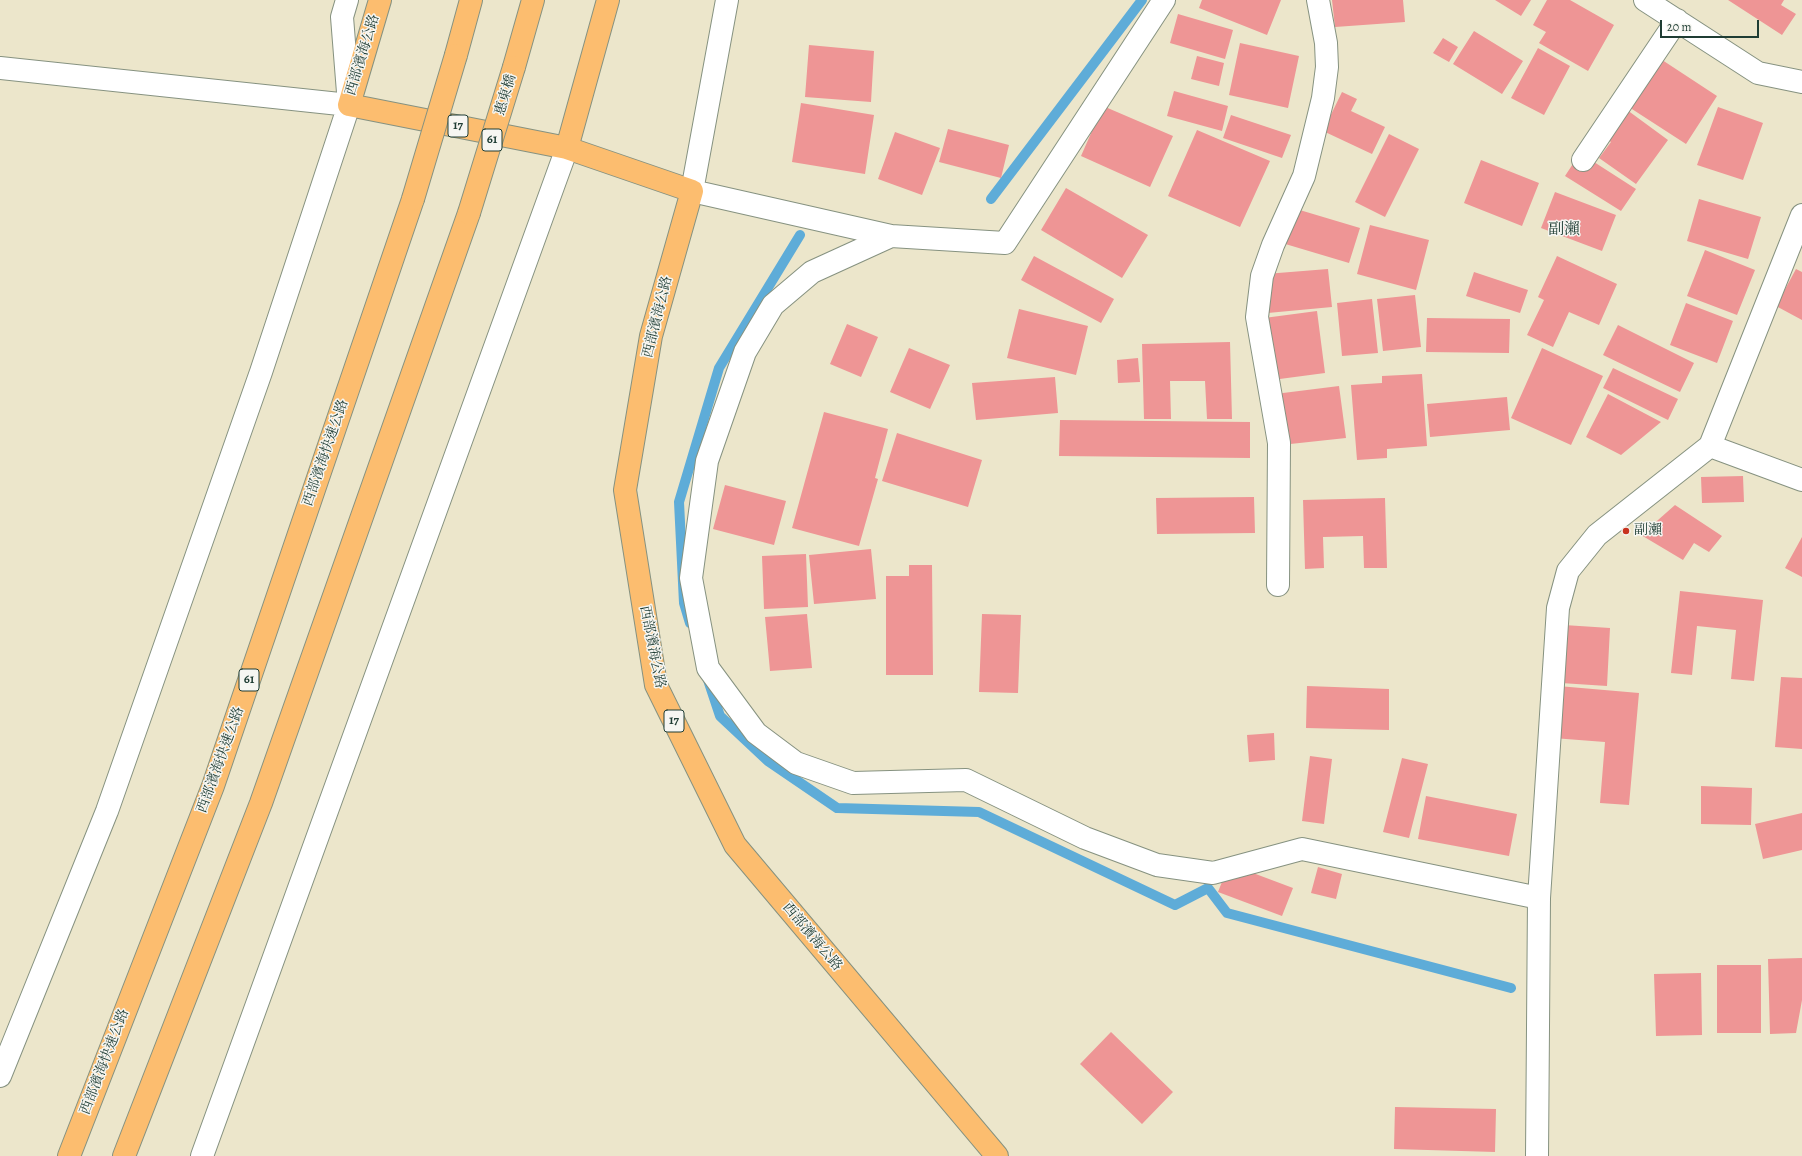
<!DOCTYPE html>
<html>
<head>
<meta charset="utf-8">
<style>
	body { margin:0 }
	#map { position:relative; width:1802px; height:1156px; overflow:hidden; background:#ece6cb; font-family:Alegreya,serif }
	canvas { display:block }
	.scale { position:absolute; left:1660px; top:20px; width:99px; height:18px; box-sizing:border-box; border:2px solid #1f3d34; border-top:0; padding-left:5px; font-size:12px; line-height:14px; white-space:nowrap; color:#1f3d34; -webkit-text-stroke:3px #f6f6f2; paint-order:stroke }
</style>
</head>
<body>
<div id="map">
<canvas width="1802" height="1156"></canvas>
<div class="scale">20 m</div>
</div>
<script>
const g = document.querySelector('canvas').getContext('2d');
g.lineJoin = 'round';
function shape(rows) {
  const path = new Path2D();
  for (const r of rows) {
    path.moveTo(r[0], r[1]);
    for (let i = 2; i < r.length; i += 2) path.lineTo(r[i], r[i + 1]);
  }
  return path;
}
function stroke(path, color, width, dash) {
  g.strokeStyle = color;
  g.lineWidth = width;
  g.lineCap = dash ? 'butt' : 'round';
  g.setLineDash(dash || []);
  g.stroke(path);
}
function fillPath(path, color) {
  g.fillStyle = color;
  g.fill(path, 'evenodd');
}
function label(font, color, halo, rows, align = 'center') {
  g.font = font + ' Alegreya,"Noto Serif TC",serif';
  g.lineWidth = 3;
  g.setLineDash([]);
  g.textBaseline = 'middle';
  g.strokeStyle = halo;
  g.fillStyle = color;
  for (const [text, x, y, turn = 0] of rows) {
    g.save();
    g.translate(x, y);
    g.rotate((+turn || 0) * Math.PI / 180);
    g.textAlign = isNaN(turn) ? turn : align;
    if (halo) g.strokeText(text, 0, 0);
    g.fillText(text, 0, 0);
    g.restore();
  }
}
const stream = shape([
	[991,199,1142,0],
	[690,623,684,603,679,502,719,368,800,235],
	[708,680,720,716,768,761,837,808,979,812,1175,905,1208,888,1227,913,1511,988]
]);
const building = shape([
	[1202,0,1281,0,1267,35,1199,8],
	[1332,0,1403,0,1405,22,1335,27],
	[1495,0,1531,0,1521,16],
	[1547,0,1570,0,1614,25,1588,71,1539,43,1546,32,1533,25],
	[1728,0,1784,0,1781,5,1796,14,1782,35],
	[1178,14,1233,30,1225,59,1170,43],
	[1474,31,1523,61,1502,94,1453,64],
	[1443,38,1458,47,1449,62,1433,53],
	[1240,43,1299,56,1288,108,1229,95],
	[809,45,874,51,871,102,805,97],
	[1538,48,1570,66,1544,115,1511,98],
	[1650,52,1717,96,1686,144,1618,100],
	[1197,56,1224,63,1219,86,1191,79],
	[1174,91,1228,106,1222,131,1167,116],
	[1342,92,1357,99,1351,111,1385,127,1372,154,1323,131],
	[801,103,874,115,865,174,792,162],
	[1103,106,1173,136,1150,187,1081,156],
	[1623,107,1668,140,1636,184,1599,158,1611,142,1602,136],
	[1718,107,1763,123,1743,180,1697,165],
	[1231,115,1291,135,1282,158,1223,138],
	[948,129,1009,145,1001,178,939,162],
	[1197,130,1270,161,1240,227,1168,196],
	[895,132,940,148,922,195,878,179],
	[1389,134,1419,149,1385,217,1355,202],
	[1580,153,1636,189,1621,211,1565,176],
	[1481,160,1539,183,1522,226,1464,203],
	[1066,188,1148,235,1122,278,1041,230],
	[1555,192,1616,215,1602,251,1541,228],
	[1699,199,1761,217,1748,259,1687,241],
	[1293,208,1360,228,1349,263,1282,243],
	[1370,225,1429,240,1416,290,1357,274],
	[1705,250,1755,270,1737,315,1687,296],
	[1034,256,1114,299,1101,323,1021,280],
	[1557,256,1617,284,1599,325,1569,312,1553,347,1527,335,1544,300,1538,297],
	[1328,269,1332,307,1257,314,1253,275],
	[1796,269,1802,272,1802,320,1776,306],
	[1474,272,1528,290,1520,313,1466,296],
	[1415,295,1421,347,1383,351,1377,299],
	[1372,299,1378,353,1342,356,1337,303],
	[1686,303,1733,321,1717,363,1670,345],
	[1019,309,1088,326,1076,375,1007,358],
	[1317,311,1325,373,1257,382,1249,320],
	[1427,318,1510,319,1509,353,1426,352],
	[847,324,878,337,861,377,830,364],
	[1618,325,1694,363,1680,392,1603,355],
	[1230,342,1232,419,1207,419,1205,381,1170,381,1171,419,1144,419,1142,344],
	[909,348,950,365,930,409,890,392],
	[1542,348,1603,376,1571,445,1511,418],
	[1138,358,1140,382,1118,383,1117,360],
	[1613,368,1678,399,1668,420,1603,388],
	[1422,374,1427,446,1387,449,1387,458,1357,460,1351,385,1382,383,1382,376],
	[1055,377,1058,413,976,420,972,383],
	[1339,386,1346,438,1281,445,1275,394],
	[1608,394,1661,422,1621,455,1586,437],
	[1507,397,1510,430,1430,437,1427,404],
	[824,412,888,429,875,478,878,479,859,546,792,528],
	[1060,420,1250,422,1250,458,1059,456],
	[897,433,982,460,968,507,882,481],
	[1743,476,1744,502,1702,503,1701,477],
	[725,485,786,501,774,545,713,529],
	[1254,497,1255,533,1157,534,1156,498],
	[1385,498,1387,568,1364,568,1363,536,1323,537,1324,568,1305,569,1303,500],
	[1675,505,1722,536,1709,552,1694,543,1683,560,1641,535],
	[1802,537,1802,577,1785,568],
	[871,549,876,599,814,604,809,555],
	[806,554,808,607,764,609,762,556],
	[909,565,932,565,933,675,886,675,886,576,909,576],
	[1680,591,1763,600,1754,681,1731,679,1736,630,1697,626,1692,675,1671,673],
	[807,614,812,668,770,671,765,617],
	[982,614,1021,615,1018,693,979,692],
	[1564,625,1610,628,1607,686,1561,683],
	[1781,677,1802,678,1802,749,1775,747],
	[1307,686,1389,689,1389,730,1306,728],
	[1558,686,1639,693,1629,805,1600,803,1605,742,1553,738],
	[1274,733,1275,760,1249,762,1247,735],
	[1310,756,1332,759,1324,824,1302,821],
	[1402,758,1428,764,1409,838,1383,832],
	[1701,786,1752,788,1751,825,1701,824],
	[1426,796,1517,814,1509,856,1418,839],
	[1802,813,1802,850,1763,859,1755,824],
	[1229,864,1293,888,1282,916,1218,892],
	[1318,867,1342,874,1336,899,1311,893],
	[1802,958,1802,1000,1796,1033,1770,1034,1768,959],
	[1717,965,1761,965,1761,1033,1717,1033],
	[1701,973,1702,1035,1656,1036,1654,974],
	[1111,1032,1173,1092,1142,1124,1080,1064],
	[1395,1107,1496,1109,1495,1152,1394,1149]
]);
const minor = shape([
	[727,0,692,191,891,236,1005,243,1164,0],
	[1645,0,1758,73,1802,82],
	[0,68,349,105],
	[1583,160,1677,20],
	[891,236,812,272,773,305,745,352,707,461,691,578,708,668,756,733,796,763,853,783,966,780,1085,838,1157,865,1213,873,1302,849,1539,898],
	[1710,446,1802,480],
	[1278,585,1279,443,1257,317,1262,276,1273,245,1304,176,1323,98,1327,67,1326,43,1318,0],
	[0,1076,107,811,261,372,349,105,342,17,347,0],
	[202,1156,567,148],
	[1537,1156,1539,898,1558,608,1568,571,1597,535,1710,446,1802,215]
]);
const major = shape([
	[380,0,349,105,567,148,692,191,651,336,625,490,656,685,735,845,997,1156],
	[567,148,608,0]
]);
const highway = shape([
	[456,55,471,0],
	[514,67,533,0],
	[69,1156,213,786,413,199],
	[124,1156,261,803,469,213]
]);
const highwayBridge = shape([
	[413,199,456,55],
	[469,213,514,67]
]);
const markers = [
	[1626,531,4,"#c8321e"]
];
const shields = [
	[458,126,20],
	[492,140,20],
	[249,680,20],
	[674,721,20]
];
const shieldNames = [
	["17",458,126],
	["61",492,140],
	["61",249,680],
	["17",674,721]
];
const streetNames = [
	["西部濱海公路",363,55,-73],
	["惠東橋",506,95,-73],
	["西部濱海公路",658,317,-76],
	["西部濱海快速公路",326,453,-71],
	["西部濱海公路",652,647,79],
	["西部濱海快速公路",221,760,-70],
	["西部濱海公路",812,937,50],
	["西部濱海快速公路",105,1062,-69]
];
const poiNames = [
	["副瀨",1634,531]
];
const quarterNames = [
	["副瀨",1564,230]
];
stroke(stream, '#5eacd8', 10);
fillPath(building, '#ee9595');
stroke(minor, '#869280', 24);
stroke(major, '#869280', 24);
stroke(highway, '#869280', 24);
stroke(minor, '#fff', 22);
stroke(major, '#fcbd6f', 22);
stroke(highway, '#fcbd6f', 22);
stroke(highwayBridge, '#869280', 24, []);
stroke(highwayBridge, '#fcbd6f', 22);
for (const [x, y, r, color] of markers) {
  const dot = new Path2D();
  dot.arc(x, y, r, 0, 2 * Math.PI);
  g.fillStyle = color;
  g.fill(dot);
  stroke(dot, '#f6f6f2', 1.5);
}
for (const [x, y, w] of shields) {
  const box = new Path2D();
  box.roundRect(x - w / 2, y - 11, w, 22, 3);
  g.fillStyle = '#f6f6f2';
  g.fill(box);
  stroke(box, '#1f3d34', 1);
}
label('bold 13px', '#1f3d34', null, shieldNames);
label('14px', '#1f3d34', '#f6f6f2', streetNames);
label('14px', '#1f3d34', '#f6f6f2', poiNames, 'left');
label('16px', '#1f3d34', '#f6f6f2', quarterNames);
</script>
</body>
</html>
